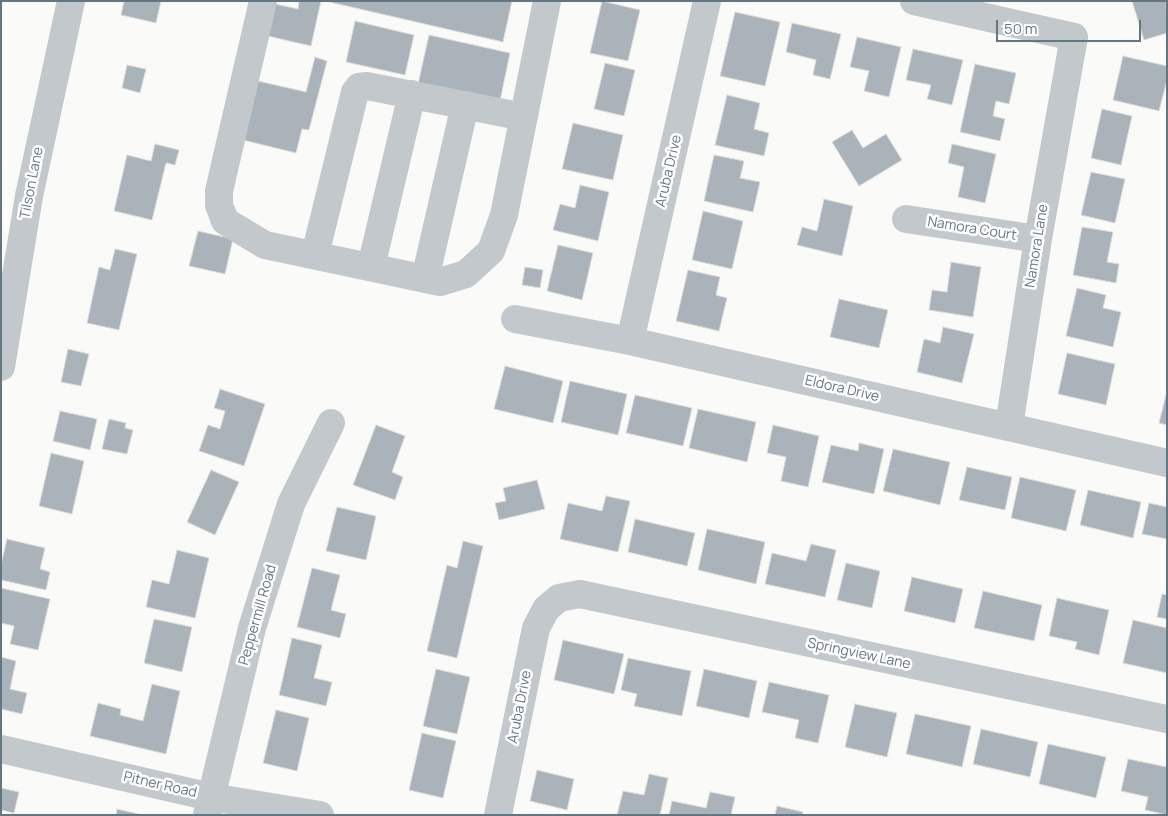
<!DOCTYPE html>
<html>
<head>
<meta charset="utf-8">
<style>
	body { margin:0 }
	#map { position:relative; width:1168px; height:816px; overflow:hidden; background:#fafaf8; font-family:Manrope,sans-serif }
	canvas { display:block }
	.frame { position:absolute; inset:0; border:2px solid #657683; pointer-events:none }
	.scale { position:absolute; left:996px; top:20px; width:145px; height:22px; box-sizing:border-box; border:2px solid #657683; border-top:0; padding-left:6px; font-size:15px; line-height:18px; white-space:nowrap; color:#657683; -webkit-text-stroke:4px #fff; paint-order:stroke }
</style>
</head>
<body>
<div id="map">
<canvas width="1168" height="816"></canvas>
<div class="frame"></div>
<div class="scale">50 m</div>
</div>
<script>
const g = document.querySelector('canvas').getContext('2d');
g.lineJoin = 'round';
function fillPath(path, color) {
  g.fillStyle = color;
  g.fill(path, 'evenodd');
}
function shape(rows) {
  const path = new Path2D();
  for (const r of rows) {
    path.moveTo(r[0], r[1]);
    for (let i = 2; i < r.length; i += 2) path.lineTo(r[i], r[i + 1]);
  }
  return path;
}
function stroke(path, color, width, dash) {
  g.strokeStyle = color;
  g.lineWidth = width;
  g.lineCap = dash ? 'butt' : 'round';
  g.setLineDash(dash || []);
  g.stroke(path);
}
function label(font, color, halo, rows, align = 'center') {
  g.font = font + ' Manrope,sans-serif';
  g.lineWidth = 5;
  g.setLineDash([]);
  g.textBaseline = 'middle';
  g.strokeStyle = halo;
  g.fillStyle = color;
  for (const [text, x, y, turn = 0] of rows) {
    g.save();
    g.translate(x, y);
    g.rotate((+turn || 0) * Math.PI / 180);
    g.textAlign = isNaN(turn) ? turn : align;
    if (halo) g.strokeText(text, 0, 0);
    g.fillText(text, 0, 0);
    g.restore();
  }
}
const building = shape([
	[124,1,161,1,156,23,121,15,124,1],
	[299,1,321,1,311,46,259,34,266,2,298,9,299,1],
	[325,1,512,1,503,42,325,1],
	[602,1,640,10,628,61,590,53,602,1],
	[1132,1,1166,1,1167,33,1144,40,1132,1],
	[735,12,780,22,765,86,720,76,735,12],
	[355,21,414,35,405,75,346,62,355,21],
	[792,23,841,34,830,79,813,75,816,60,786,52,792,23],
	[429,35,510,53,500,101,418,84,429,35],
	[857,37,901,47,889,97,864,91,869,71,850,67,857,37],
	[913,49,963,60,952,105,927,99,931,85,906,80,913,49],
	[1123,56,1167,66,1167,80,1159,111,1113,100,1123,56],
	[315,57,327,61,309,130,302,129,296,153,243,140,258,81,306,92,315,57],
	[605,63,635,70,624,116,594,109,605,63],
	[975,64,1016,73,1009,104,996,101,993,116,1005,119,1000,141,960,132,975,64],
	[127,65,146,69,140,93,122,88,127,65],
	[727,95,760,103,754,129,769,133,764,156,715,145,727,95],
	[1102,109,1132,116,1121,165,1091,158,1102,109],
	[573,123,623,135,613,180,562,169,573,123],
	[852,130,863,148,886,134,902,160,859,186,832,142,852,130],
	[155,144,179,150,175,165,166,163,152,220,114,211,127,155,151,161,155,144],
	[952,144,996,154,985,203,958,197,964,167,948,163,952,144],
	[714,155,744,161,740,178,760,182,753,212,704,201,714,155],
	[1091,172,1125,179,1115,223,1081,215,1091,172],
	[580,185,609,192,598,241,553,230,560,204,575,208,580,185],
	[824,199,853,206,842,256,797,245,802,227,817,231,824,199],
	[703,211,743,221,732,269,692,260,703,211],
	[1082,227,1113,232,1107,262,1119,264,1116,283,1073,275,1082,227],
	[198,231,233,239,225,274,189,266,198,231],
	[558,245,593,253,582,300,547,291,558,245],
	[115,249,137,254,119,330,87,323,99,267,110,270,115,249],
	[951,262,981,267,973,317,929,310,932,290,947,292,951,262],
	[525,267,543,270,540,288,522,285,525,267],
	[688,270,720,277,716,295,727,298,719,331,676,321,688,270],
	[1077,288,1106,295,1103,308,1121,312,1113,347,1066,336,1077,288],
	[839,299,888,310,879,348,830,337,839,299],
	[943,327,974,334,962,383,917,372,924,339,940,343,943,327],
	[68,349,89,354,81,386,61,382,68,349],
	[1067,353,1115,364,1106,405,1058,394,1067,353],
	[505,366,563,381,553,423,494,409,505,366],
	[570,381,627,394,618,435,561,422,570,381],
	[220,389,265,404,244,466,199,451,208,425,220,429,225,411,214,408,220,389],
	[635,395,692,408,683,446,626,433,635,395],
	[1166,395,1167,395,1167,425,1159,423,1166,395],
	[698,409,756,422,747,462,689,448,698,409],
	[60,411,97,419,90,450,53,441,60,411],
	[109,419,126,423,125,428,133,430,127,454,102,449,109,419],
	[376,425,405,436,392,472,403,477,395,500,353,485,376,425],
	[773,425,819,436,808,487,781,481,786,457,767,453,773,425],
	[859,443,884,449,874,494,822,482,831,445,858,451,859,443],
	[893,449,950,462,940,505,883,491,893,449],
	[51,453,84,461,72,514,39,506,51,453],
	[967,467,1012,477,1005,510,959,500,967,467],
	[211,470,239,482,215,535,187,522,211,470],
	[1020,477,1076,490,1066,531,1011,518,1020,477],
	[537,480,545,509,499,520,495,503,506,501,503,488,537,480],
	[1088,490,1141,502,1133,538,1080,525,1088,490],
	[606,496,630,501,618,552,560,539,568,503,602,511,606,496],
	[1149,503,1167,507,1167,539,1142,534,1149,503],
	[337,507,376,516,366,560,326,551,337,507],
	[635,519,695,533,687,566,628,552,635,519],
	[707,529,765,542,756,584,698,570,707,529],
	[7,539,45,548,40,569,50,572,46,590,1,580,1,565,7,539],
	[463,541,483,546,457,658,427,651,447,565,457,568,463,541],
	[811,544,836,550,825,597,765,584,772,553,806,561,811,544],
	[177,550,209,558,195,618,146,607,152,580,169,584,177,550],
	[846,563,880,571,872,608,837,600,846,563],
	[312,568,340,575,331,610,346,614,340,638,297,627,312,568],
	[912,577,963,589,955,623,904,611,912,577],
	[1,588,50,599,38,650,10,644,14,626,1,623,1,588],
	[983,591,1042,605,1034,641,974,628,983,591],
	[1162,594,1167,595,1167,619,1157,617,1162,594],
	[1057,598,1109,610,1099,655,1075,649,1077,642,1049,636,1057,598],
	[154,619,192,627,182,672,144,663,154,619],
	[1133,620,1167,628,1167,673,1123,663,1133,620],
	[292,638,322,645,314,678,332,682,326,706,279,695,292,638],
	[563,640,624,654,614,694,554,680,563,640],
	[1,657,16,661,10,689,27,693,22,714,1,709,1,657],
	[628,658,691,671,682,716,634,706,637,694,621,690,628,658],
	[436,669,470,677,457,734,423,726,436,669],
	[704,669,757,681,749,718,696,706,704,669],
	[769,682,829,695,818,743,795,738,799,720,762,712,769,682],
	[152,684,180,691,166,754,90,736,98,703,121,709,120,715,143,721,152,684],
	[855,704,897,713,887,757,845,747,855,704],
	[276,710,309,718,297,771,263,763,276,710],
	[915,714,971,726,962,767,906,754,915,714],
	[981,729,1038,742,1030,777,973,764,981,729],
	[422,733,456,741,443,798,409,790,422,733],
	[1048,744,1106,757,1096,798,1039,784,1048,744],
	[1128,759,1167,767,1167,815,1145,810,1148,797,1121,791,1128,759],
	[537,770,574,779,567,810,530,801,537,770],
	[649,774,668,778,660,815,617,815,623,791,644,795,649,774],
	[1,788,19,792,14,813,1,810,1,788],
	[710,792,735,797,731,815,669,815,672,801,706,808,710,792],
	[777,806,803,812,802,815,775,815,777,806],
	[117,809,143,815,116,815,117,809]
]);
const minor = shape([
	[263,1,219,191,219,205,225,221,265,245,440,282,466,274,491,251,504,215,547,1],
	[914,1,1074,37,1038,239,1009,426],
	[906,219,1038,239],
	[315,255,355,92,359,87,367,86,524,117],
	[371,267,412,94],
	[425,279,465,105],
	[515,319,630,341,1167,463],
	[630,341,707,1],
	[1,367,29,196,71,1],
	[1,749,211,797,320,815],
	[207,815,252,628,291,504,331,423],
	[498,815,536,628,546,609,559,598,580,594,1167,719]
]);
const streetNames = [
	["Aruba Drive",669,171,-77],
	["Tilson Lane",32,183,-79],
	["Namora Court",972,229,9],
	["Namora Lane",1037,246,-81],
	["Eldora Drive",842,389,13],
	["Peppermill Road",258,615,-74],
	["Springview Lane",859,654,12],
	["Aruba Drive",520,707,-79],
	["Pitner Road",160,785,13]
];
fillPath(building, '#aab3b9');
stroke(building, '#dcdcda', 1);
stroke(minor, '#c3c8cc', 28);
label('14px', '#657683', '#fff', streetNames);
</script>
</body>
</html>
